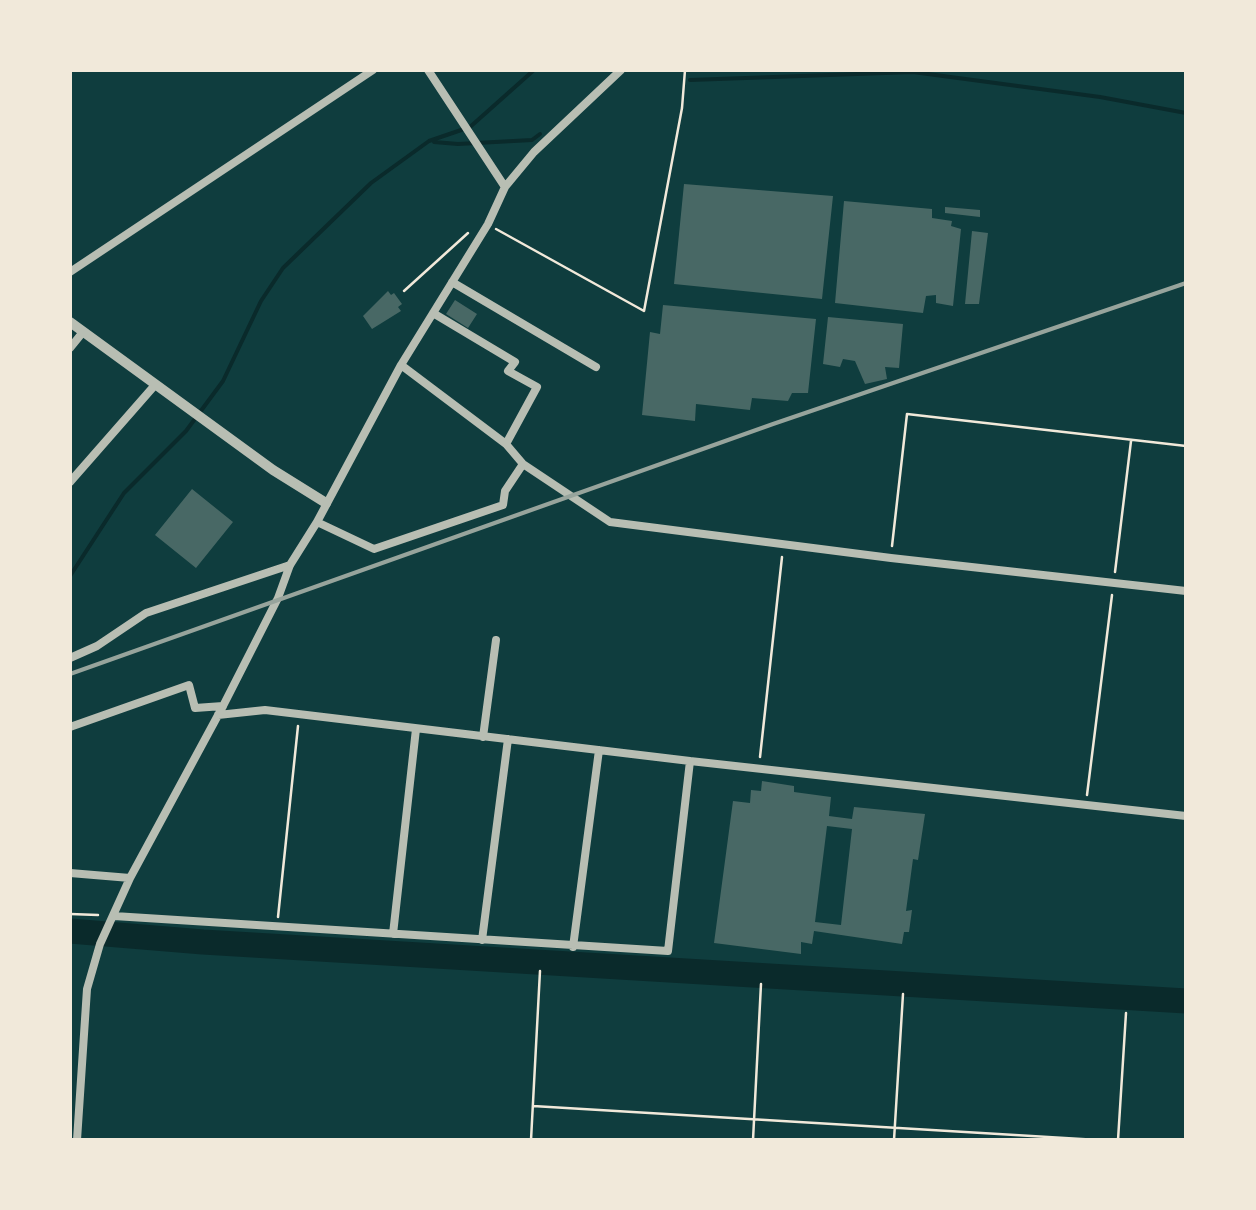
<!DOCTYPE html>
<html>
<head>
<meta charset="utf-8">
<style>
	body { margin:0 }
	#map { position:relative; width:1256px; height:1210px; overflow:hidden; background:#0f3d3e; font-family:Commissioner,sans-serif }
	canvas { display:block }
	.frame { position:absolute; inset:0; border:72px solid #f1e9da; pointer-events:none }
</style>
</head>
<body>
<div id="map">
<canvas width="1256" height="1210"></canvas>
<div class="frame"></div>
</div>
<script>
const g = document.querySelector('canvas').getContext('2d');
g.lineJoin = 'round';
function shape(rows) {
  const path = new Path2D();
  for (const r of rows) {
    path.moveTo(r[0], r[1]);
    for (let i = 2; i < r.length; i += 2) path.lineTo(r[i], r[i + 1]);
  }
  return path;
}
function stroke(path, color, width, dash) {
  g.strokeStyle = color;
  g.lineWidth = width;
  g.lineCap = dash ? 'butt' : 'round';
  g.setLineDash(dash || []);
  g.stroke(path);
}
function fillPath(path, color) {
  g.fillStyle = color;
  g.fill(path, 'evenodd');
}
const stream = shape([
	[690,80,913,72,1100,97,1186,113],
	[434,142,458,144,532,140,540,134],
	[70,576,124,493,186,431,223,381,261,301,283,268,371,183,429,141,470,127,534,70]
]);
const river = shape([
	[70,931,203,942,1186,1001]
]);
const building = shape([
	[684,184,833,196,822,299,674,284],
	[844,201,932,209,932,218,952,221,951,226,961,229,953,306,936,303,936,295,926,296,923,313,835,303],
	[945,207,980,210,980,217,945,213],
	[972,231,988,233,979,304,965,304],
	[388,291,391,295,394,293,402,304,398,307,401,311,372,329,363,316],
	[455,300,477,314,468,328,446,314],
	[663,305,816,319,808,393,792,393,788,401,752,398,750,410,696,404,695,421,642,415,650,332,660,334],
	[828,317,903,324,899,368,885,367,887,379,865,384,855,361,843,359,840,367,823,364],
	[192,489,233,522,196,568,155,535],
	[762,781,794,786,794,792,831,797,829,816,852,819,854,807,925,814,918,860,913,859,906,911,912,910,909,932,904,932,902,944,814,931,812,944,801,942,801,954,714,943,733,801,750,803,751,790,761,791],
	[827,826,852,829,841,925,815,922]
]);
const path = shape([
	[496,229,644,311,682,108,685,70],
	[404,291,468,233],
	[892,546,907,414,1186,446],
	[1115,572,1131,441],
	[760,757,782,557],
	[1087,795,1112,595],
	[70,914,98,915],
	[278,917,298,726],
	[533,1106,1098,1140],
	[531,1140,540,971],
	[753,1140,761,984],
	[894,1140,903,994],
	[1118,1140,1126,1013]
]);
const minor = shape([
	[428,70,505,187],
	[70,272,373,70],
	[452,282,596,367],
	[70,348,83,332],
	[401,365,506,444,537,387,508,371,515,362,433,313],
	[523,464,610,522,891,558,1186,591],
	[70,482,155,385],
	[317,522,374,549,503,505,505,491,523,464,506,444],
	[70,658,97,646,146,613,290,565],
	[218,715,265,710,690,761],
	[70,727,189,685,195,708,223,706],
	[483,737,496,640],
	[70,873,130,878],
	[114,916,668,951,690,761,1186,816],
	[393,934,416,729],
	[482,940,508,739],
	[573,947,599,750],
	[77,1140,87,989,100,944,130,878,223,706,278,598,290,565,317,522,401,365,488,224,505,187,534,152,621,70]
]);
const tertiary = shape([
	[70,322,273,470,326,503]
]);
const rail = shape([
	[70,674,773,424,1186,283]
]);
stroke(stream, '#0a2a2b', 4);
stroke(river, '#0a2a2b', 25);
fillPath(building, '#486865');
stroke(path, '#f1e9da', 2.5);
stroke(minor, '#b8beb3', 8);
stroke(tertiary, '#b8beb3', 10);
stroke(rail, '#97a49c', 4);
</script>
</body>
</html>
